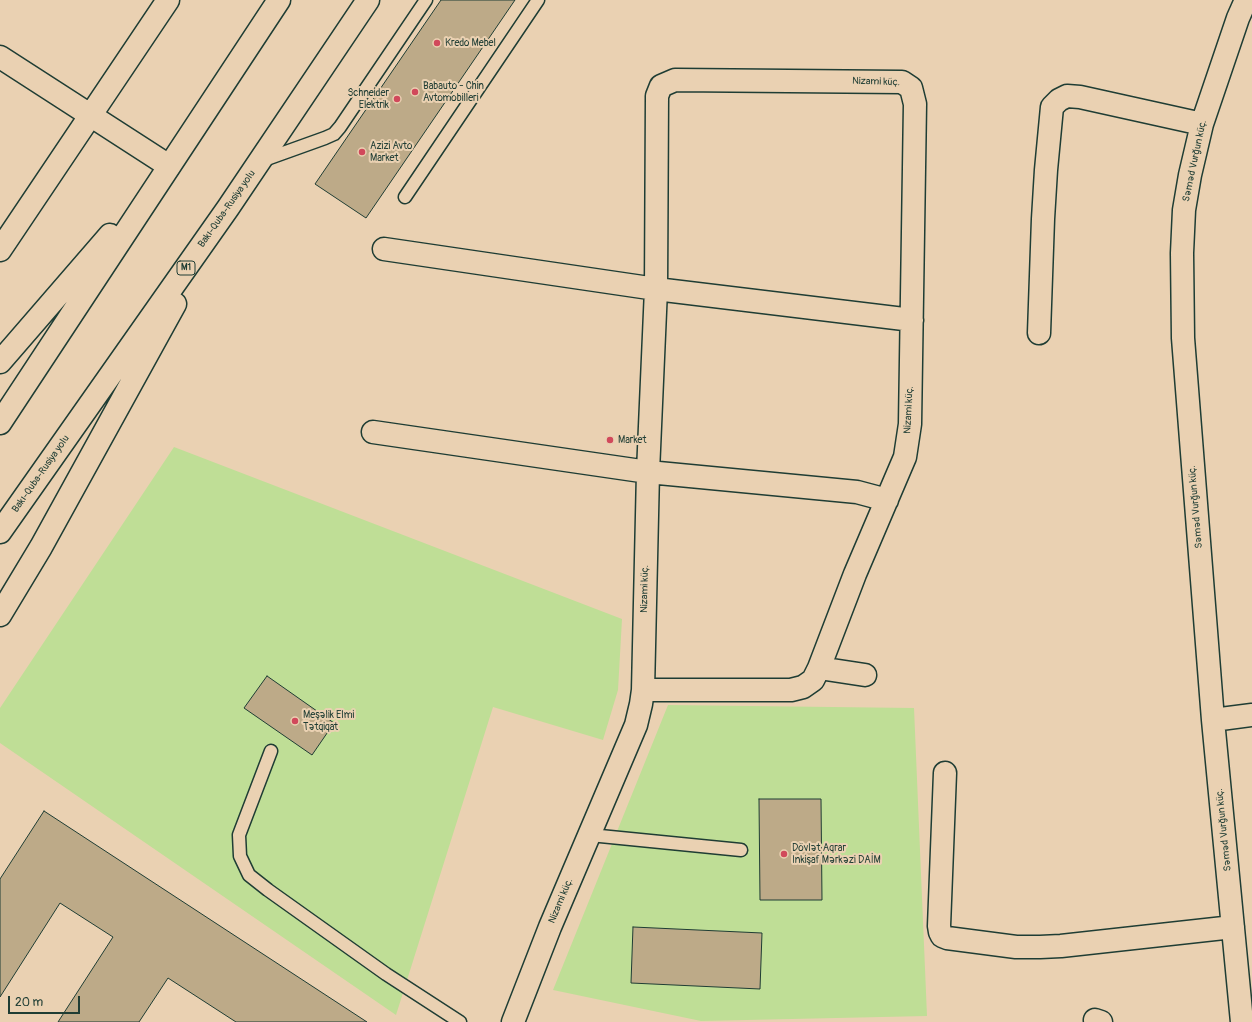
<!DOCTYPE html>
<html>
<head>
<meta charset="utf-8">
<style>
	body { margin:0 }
	#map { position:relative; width:1252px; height:1022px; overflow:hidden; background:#ead1b2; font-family:Pangolin,sans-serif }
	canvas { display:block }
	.scale { position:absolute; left:8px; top:996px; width:72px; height:18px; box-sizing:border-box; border:2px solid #1f3d34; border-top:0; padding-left:5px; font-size:12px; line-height:14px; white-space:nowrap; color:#1f3d34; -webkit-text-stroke:3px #ead1b2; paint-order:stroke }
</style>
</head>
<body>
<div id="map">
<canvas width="1252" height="1022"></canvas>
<div class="scale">20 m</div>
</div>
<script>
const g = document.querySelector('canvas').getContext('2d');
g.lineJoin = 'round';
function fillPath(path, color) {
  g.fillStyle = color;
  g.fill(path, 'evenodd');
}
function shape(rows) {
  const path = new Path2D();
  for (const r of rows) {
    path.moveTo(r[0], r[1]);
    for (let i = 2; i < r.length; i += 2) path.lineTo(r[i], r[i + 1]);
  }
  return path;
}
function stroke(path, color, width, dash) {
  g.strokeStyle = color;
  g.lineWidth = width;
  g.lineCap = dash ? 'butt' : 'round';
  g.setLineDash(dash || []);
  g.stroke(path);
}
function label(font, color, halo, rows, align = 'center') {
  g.font = font + ' Pangolin,sans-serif';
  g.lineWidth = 4;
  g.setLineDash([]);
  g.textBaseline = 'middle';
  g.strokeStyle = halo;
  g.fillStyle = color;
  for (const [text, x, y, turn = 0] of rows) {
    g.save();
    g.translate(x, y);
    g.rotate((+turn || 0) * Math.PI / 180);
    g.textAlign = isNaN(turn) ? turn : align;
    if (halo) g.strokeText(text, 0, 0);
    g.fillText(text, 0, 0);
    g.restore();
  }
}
const green = shape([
	[174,447,622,619,618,690,603,740,493,707,396,1015,0,743,0,708],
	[668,705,914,708,927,1016,701,1021,553,990]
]);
const building = shape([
	[441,0,515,0,366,218,315,184,441,0],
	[267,676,334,723,312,755,244,708,267,676],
	[759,799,821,799,822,900,760,900,759,799],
	[44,811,367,1022,236,1022,168,978,139,1022,58,1022,113,937,60,903,0,997,0,879,44,811],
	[633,927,762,933,760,989,631,983,633,927]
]);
const service = shape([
	[261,161,325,138,334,134,340,127,426,0],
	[405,197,538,0],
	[271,751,239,835,240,856,249,875,268,890,386,974,460,1022],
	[590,835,741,850]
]);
const minor = shape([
	[0,57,169,166],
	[384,249,656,289,912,320],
	[0,250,168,0],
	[1039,333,1043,219,1046,170,1052,107,1059,100,1067,96,1080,97,1202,124],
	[373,432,648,472,857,492,887,500],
	[819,668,865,675],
	[1213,720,1252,715],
	[945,773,939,926,940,932,942,936,947,938,1016,947,1040,947,1061,946,1233,927],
	[1095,1020,1101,1022],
	[513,1022,550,927,636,725,641,704,643,690,648,472,656,289,657,96,661,86,675,80,902,82,911,88,915,104,910,424,905,457,855,574,819,668,813,680,803,687,791,690,643,690],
	[1242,1022,1213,720,1183,338,1182,253,1184,210,1190,175,1202,124,1238,18,1246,0]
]);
const trunk = shape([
	[0,362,110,235],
	[0,423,279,0],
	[0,532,228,208,368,0],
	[0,615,41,547,175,304]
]);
const markers = [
	[437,43,4,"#d1495b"],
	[415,92,4,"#d1495b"],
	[397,99,4,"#d1495b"],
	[362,152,4,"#d1495b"],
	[610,440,4,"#d1495b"],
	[295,721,4,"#d1495b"],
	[784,854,4,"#d1495b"]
];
const shields = [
	[186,268,18]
];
const shieldNames = [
	["M1",186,268]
];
const poiNames = [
	["Kredo Mebel",445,43],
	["Babauto - Chin",423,86],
	["Avtomobilleri",423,98],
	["Schneider",389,93,"right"],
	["Elektrik",389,105,"right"],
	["Azizi Avto",370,146],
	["Market",370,158],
	["Market",618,440],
	["Meşəlik Elmi",303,715],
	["Tətqiqat",303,727],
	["Dövlət Aqrar",792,848],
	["Inkişaf Mərkəzi DAİM",792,860]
];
const streetNames = [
	["Nizami küç.",876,82,2],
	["Səməd Vurğun küç.",1195,161,-78],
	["Bakı-Quba-Rusiya yolu",227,209,-55],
	["Nizami küç.",909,410,-87],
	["Bakı-Quba-Rusiya yolu",41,474,-55],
	["Səməd Vurğun küç.",1196,507,-95],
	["Nizami küç.",645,589,-89],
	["Səməd Vurğun küç.",1224,830,-96],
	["Nizami küç.",561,901,-67]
];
fillPath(green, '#bfde96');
fillPath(building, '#bdaa88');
stroke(building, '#1f3d34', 1);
stroke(service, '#1f3d34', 15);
stroke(minor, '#1f3d34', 25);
stroke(trunk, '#1f3d34', 25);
stroke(service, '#ead1b2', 12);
stroke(minor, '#ead1b2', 22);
stroke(trunk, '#ead1b2', 22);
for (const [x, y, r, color] of markers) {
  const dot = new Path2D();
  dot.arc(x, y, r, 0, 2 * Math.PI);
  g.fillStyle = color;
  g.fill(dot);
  stroke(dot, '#ead1b2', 1.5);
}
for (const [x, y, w] of shields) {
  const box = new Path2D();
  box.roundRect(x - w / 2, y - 7, w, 14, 3);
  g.fillStyle = '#ead1b2';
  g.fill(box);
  stroke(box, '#1f3d34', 1);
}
label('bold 9px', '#1f3d34', null, shieldNames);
label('10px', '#1f3d34', '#ead1b2', poiNames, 'left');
label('10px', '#1f3d34', '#ead1b2', streetNames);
</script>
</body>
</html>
